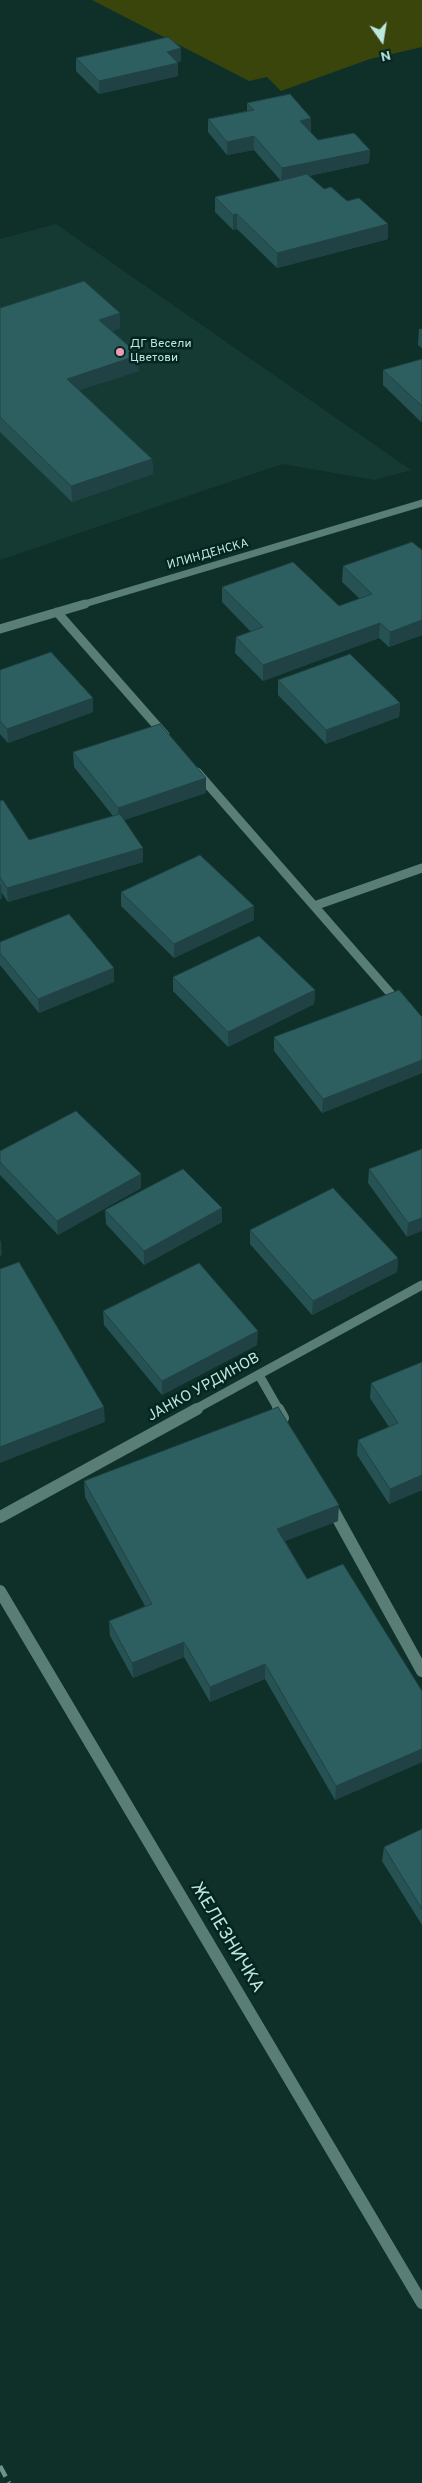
<!DOCTYPE html>
<html>
<head>
<meta charset="utf-8">
<style>
	body { margin:0 }
	#map { position:relative; width:422px; height:2483px; overflow:hidden; background:#0f2f29; font-family:Overpass,sans-serif }
	canvas { display:block }
	.north { position:absolute; left:357px; top:15px; width:50px; height:50px; -webkit-text-stroke:4px #052520; paint-order:stroke; rotate:167deg; font-size:14px; font-weight:700; line-height:20px; text-align:center; color:#bce8de }
	.north::after { content:''; display:block; margin:auto; width:18px; height:22px; background:#bce8de; clip-path:polygon(50% 0,100% 100%,50% 72%,0 100%) }
</style>
</head>
<body>
<div id="map">
<canvas width="422" height="2483"></canvas>
<div class="north">N</div>
</div>
<script>
const g = document.querySelector('canvas').getContext('2d');
g.lineJoin = 'round';
function fillPath(path, color) {
  g.fillStyle = color;
  g.fill(path, 'evenodd');
}
function shape(rows) {
  const path = new Path2D();
  for (const r of rows) {
    path.moveTo(r[0], r[1]);
    for (let i = 2; i < r.length; i += 2) path.lineTo(r[i], r[i + 1]);
  }
  return path;
}
function stroke(path, color, width, dash) {
  g.strokeStyle = color;
  g.lineWidth = width;
  g.lineCap = dash ? 'butt' : 'round';
  g.setLineDash(dash || []);
  g.stroke(path);
}
function label(font, color, halo, rows, align = 'center') {
  g.font = font + ' Overpass,sans-serif';
  g.lineWidth = 5;
  g.setLineDash([]);
  g.textBaseline = 'middle';
  g.strokeStyle = halo;
  g.fillStyle = color;
  for (const [text, x, y, turn = 0] of rows) {
    g.save();
    g.translate(x, y);
    g.rotate((+turn || 0) * Math.PI / 180);
    g.textAlign = isNaN(turn) ? turn : align;
    if (halo) g.strokeText(text, 0, 0);
    g.fillText(text, 0, 0);
    g.restore();
  }
}
const built = shape([
	[56,224,411,470,375,480,282,464,0,560,0,239]
]);
const green = shape([
	[92,0,422,0,422,47,370,59,281,91,267,77,249,81]
]);
const streetFar2 = shape([
	[81,605,422,503]
]);
const streetFar1 = shape([
	[57,612,165,735],
	[0,629,85,604],
	[197,772,398,1002],
	[314,906,422,868],
	[259,1375,279,1410],
	[194,1410,422,1285]
]);
const street = shape([
	[278,1409,283,1418],
	[332,1508,422,1671],
	[0,1517,197,1409],
	[0,1591,422,2303]
]);
const rail = shape([
	[0,2466,9,2483]
]);
const wall = shape([
	[181,48,181,61,178,62,178,76,99,94,76,71,76,58],
	[247,103,311,118,311,132,310,132,318,140,370,150,369,163,309,176,324,189,347,201,388,224,388,239,277,268,237,229,233,230,215,212,215,197,281,181,254,150,227,155,208,132,208,119,247,111],
	[0,308,120,313,120,328,112,331,139,355,139,371,79,390,152,459,153,474,72,502,0,432],
	[419,329,422,329,422,348,418,345],
	[422,359,422,421,421,422,383,385,383,370],
	[422,550,422,635,389,647,379,638,263,681,235,653,236,637,251,632,222,602,222,587,339,606,360,599,342,582,343,566],
	[0,670,93,712,8,743,0,734],
	[278,680,400,703,399,717,326,744,278,695],
	[73,752,206,793,124,820,143,862,8,902,1,892,2,899,0,899,0,801,29,840,113,816,74,767],
	[121,892,254,920,174,958,121,906],
	[0,942,114,968,114,982,39,1013,0,965],
	[173,977,315,990,314,1004,228,1047,173,991],
	[422,1017,422,1073,322,1113,274,1051,274,1037],
	[422,1149,407,1237,368,1183,369,1169],
	[0,1151,141,1174,141,1188,58,1235,0,1175],
	[105,1210,222,1222,144,1265,106,1224],
	[250,1230,398,1258,397,1272,312,1315,250,1244],
	[103,1311,257,1345,162,1395,104,1325],
	[422,1362,422,1490,389,1504,357,1455,358,1440,389,1427,370,1398,371,1383],
	[84,1481,338,1521,285,1541,307,1579,422,1691,422,1762,335,1800,265,1679,210,1702,184,1657,133,1678,110,1636,109,1621,145,1606,85,1497],
	[422,1829,422,1925,382,1861,384,1847]
]);
const shadedWall = shape([
	[181,48,181,61,167,65,167,52],
	[178,63,178,76,99,94,99,81],
	[311,118,311,132,299,134,300,121],
	[254,136,254,150,227,155,227,142],
	[370,150,369,163,281,182,282,168],
	[237,214,237,229,233,230,233,215],
	[388,224,388,239,277,268,277,253],
	[120,313,120,328,100,335,99,320],
	[139,355,139,371,67,394,67,379],
	[422,406,422,421,421,422],
	[152,459,153,474,72,502,71,486],
	[422,620,422,635,389,647,390,632],
	[380,623,379,638,263,681,263,665],
	[93,698,93,712,8,743,7,729],
	[400,703,399,717,326,744,326,730],
	[206,778,206,793,118,822,118,808],
	[143,848,143,862,8,902,7,888],
	[1,884,2,899,0,899,0,885],
	[254,906,254,920,174,958,174,944],
	[114,968,114,982,39,1013,38,999],
	[315,990,314,1004,228,1047,228,1032],
	[422,1060,422,1073,322,1113,323,1099],
	[141,1174,141,1188,58,1235,57,1221],
	[222,1208,222,1222,144,1265,144,1251],
	[422,1218,422,1231,407,1237,408,1223],
	[0,1241,1,1241,2,1255,0,1256],
	[398,1258,397,1272,312,1315,313,1301],
	[258,1331,257,1345,162,1395,162,1381],
	[104,1407,105,1422,0,1463,0,1447],
	[422,1475,422,1490,389,1504,390,1489],
	[339,1505,338,1521,277,1544,277,1529],
	[184,1642,184,1657,133,1678,132,1663],
	[265,1664,265,1679,210,1702,210,1687],
	[422,1749,422,1762,335,1800,336,1786]
]);
const building = shape([
	[168,37,181,48,167,52,178,63,99,81,76,58,168,37],
	[290,94,311,118,300,121,318,140,354,133,370,150,282,168,254,136,227,142,208,119,254,110,247,103,290,94],
	[307,174,324,189,331,187,347,201,359,198,388,224,277,253,237,214,233,215,215,197,307,174],
	[84,281,120,313,99,320,139,355,67,379,152,459,71,486,0,417,0,308,84,281],
	[422,359,422,406,383,370,422,359],
	[412,542,422,550,422,620,390,632,380,623,263,665,236,637,263,627,222,587,293,562,339,606,372,594,343,566,412,542],
	[51,652,93,698,7,729,0,721,0,670,51,652],
	[350,654,400,703,326,730,278,680,350,654],
	[160,724,206,778,118,808,73,752,160,724],
	[3,800,29,840,120,814,143,848,7,888,0,877,0,801,3,800],
	[200,855,254,906,174,944,121,892,200,855],
	[69,914,114,968,38,999,0,953,0,942,69,914],
	[259,936,315,990,228,1032,173,977,259,936],
	[399,990,422,1017,422,1060,323,1099,274,1037,399,990],
	[76,1111,141,1174,57,1221,0,1162,0,1151,76,1111],
	[422,1149,422,1218,408,1223,369,1169,422,1149],
	[183,1169,222,1208,144,1251,105,1210,183,1169],
	[333,1188,398,1258,313,1301,250,1230,333,1188],
	[19,1262,104,1407,0,1447,0,1269,19,1262],
	[199,1263,258,1331,162,1381,103,1311,199,1263],
	[422,1362,422,1475,390,1489,358,1440,398,1423,371,1383,422,1362],
	[278,1407,339,1505,277,1529,307,1579,343,1564,422,1691,422,1749,336,1786,265,1664,210,1687,184,1642,132,1663,109,1621,152,1604,84,1481,278,1407],
	[422,1829,422,1909,384,1847,422,1829]
]);
const markers = [
	[120,352,5,"#f09ab4"]
];
const farPoinames = [
	["ДГ Весели",130,345],
	["Цветови",130,359]
];
const farStreetnames = [
	["ИЛИНДЕНСКА",208,555,-16]
];
const streetNames = [
	["ЈАНКО УРДИНОВ",204,1388,-29]
];
const nearStreetnames = [
	["ЖЕЛЕЗНИЧКА",226,1938,59]
];
fillPath(built, '#153a33');
fillPath(green, '#3a450b');
stroke(streetFar2, '#597e76', 7);
stroke(streetFar1, '#597e76', 9);
stroke(street, '#597e76', 12);
stroke(rail, '#6d948b', 4.5, [12, 6]);
fillPath(wall, '#275253');
fillPath(shadedWall, '#204244');
fillPath(building, '#2d5f61');
stroke(building, '#204244', 1);
for (const [x, y, r, color] of markers) {
  const dot = new Path2D();
  dot.arc(x, y, r, 0, 2 * Math.PI);
  g.fillStyle = color;
  g.fill(dot);
  stroke(dot, '#052520', 2);
}
label('12px', '#bce8de', '#052520', farPoinames, 'left');
label('12px', '#bce8de', '#052520', farStreetnames);
label('15px', '#bce8de', '#052520', streetNames);
label('18px', '#bce8de', '#052520', nearStreetnames);
</script>
</body>
</html>
